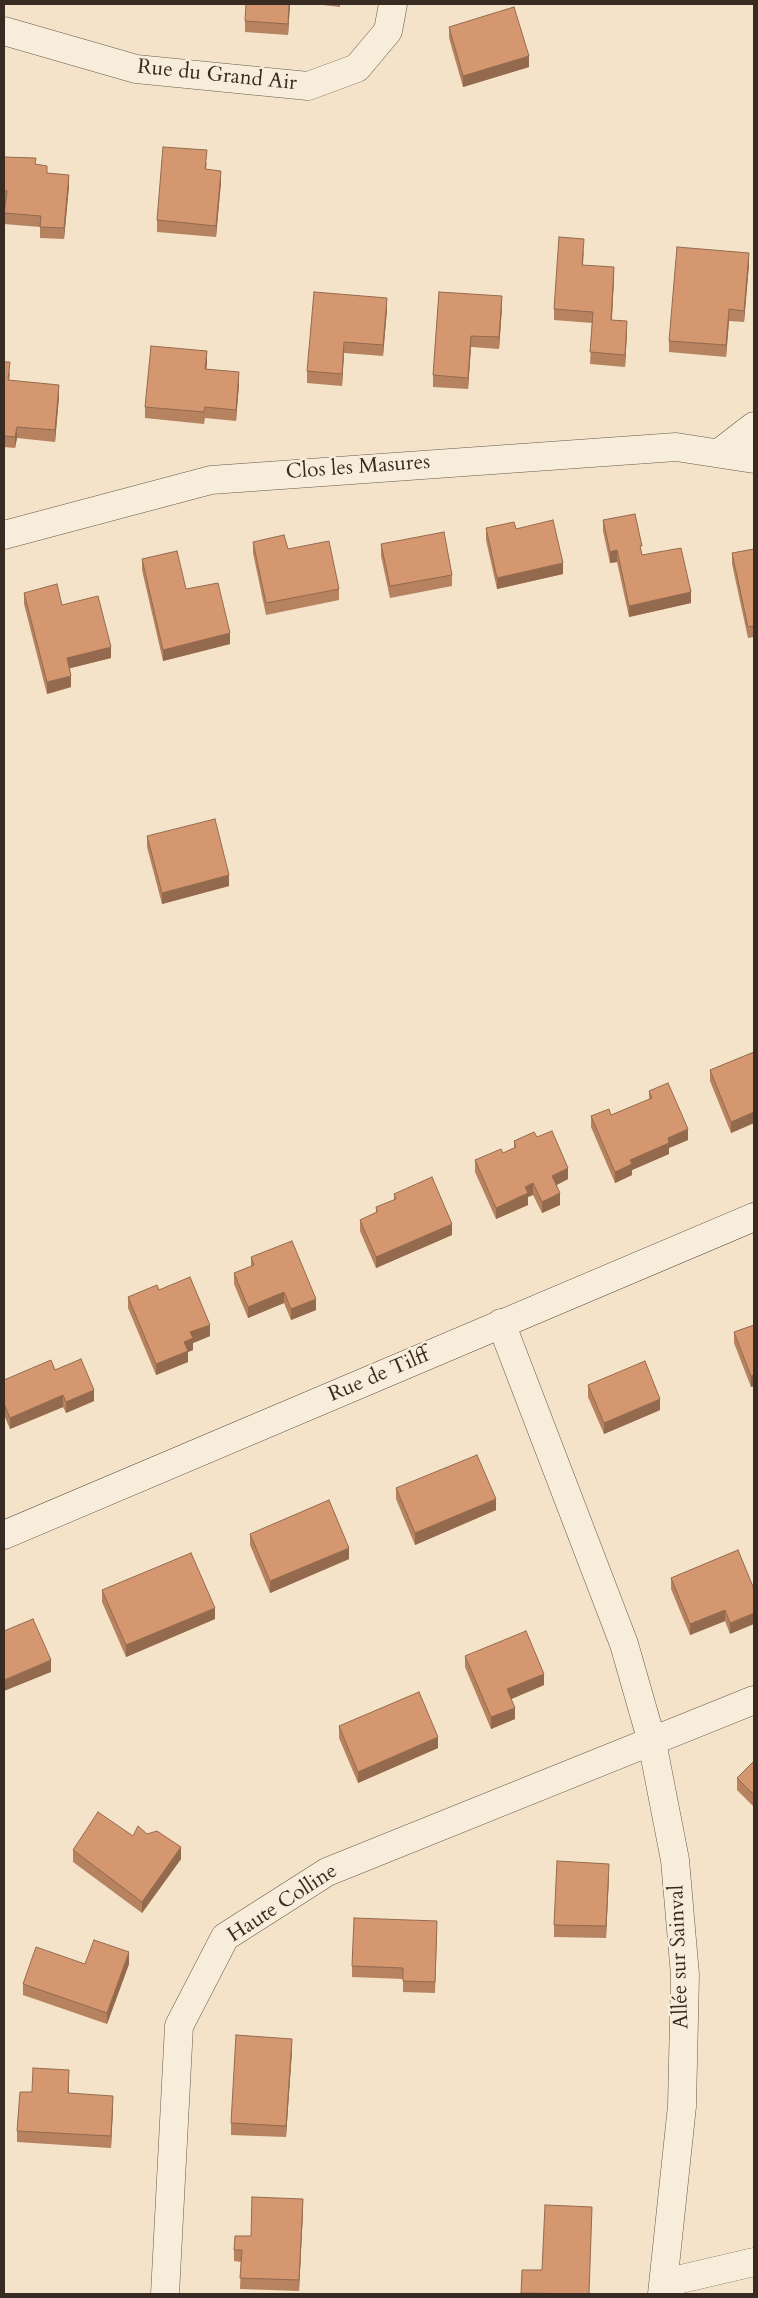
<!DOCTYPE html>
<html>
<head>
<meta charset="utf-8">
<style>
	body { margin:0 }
	#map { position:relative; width:758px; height:2298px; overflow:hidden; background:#f4e3c8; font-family:Cardo,serif }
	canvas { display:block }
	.frame { position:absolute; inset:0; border:5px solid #372b22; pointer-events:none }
</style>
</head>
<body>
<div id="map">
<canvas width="758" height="2298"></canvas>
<div class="frame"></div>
</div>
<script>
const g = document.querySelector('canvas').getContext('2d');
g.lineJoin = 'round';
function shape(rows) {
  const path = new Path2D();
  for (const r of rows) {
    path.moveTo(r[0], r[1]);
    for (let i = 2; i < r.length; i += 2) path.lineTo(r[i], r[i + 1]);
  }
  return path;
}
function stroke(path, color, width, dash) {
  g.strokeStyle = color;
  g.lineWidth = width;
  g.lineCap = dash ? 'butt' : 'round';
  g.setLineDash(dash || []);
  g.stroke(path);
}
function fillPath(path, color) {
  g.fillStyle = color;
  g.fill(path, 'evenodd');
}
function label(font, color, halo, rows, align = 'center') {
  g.font = font + ' Cardo,serif';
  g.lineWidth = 5;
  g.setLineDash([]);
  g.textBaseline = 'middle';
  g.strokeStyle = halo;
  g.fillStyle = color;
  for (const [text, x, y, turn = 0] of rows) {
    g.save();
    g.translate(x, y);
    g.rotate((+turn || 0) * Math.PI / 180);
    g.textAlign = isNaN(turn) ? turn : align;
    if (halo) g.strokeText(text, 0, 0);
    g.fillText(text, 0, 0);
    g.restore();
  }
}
const minor = shape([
	[4,31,136,69,308,86,357,68,388,31,393,4],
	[719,453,754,426],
	[4,535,211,480,676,447,754,459],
	[501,1323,624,1644,652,1742,675,1860,685,1975,682,2106,662,2294],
	[664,2283,754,2262],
	[165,2294,179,2026,225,1937,327,1872,754,1700]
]);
const secondary = shape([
	[4,1535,754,1217]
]);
const wall = shape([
	[290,4,288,35,245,32,245,21],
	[315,4,340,4,340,7],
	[449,27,529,67,463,87,449,38],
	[4,157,36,164,47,173,69,186,64,239,40,238,40,227,4,224,4,213,5,202,4,202],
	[207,162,206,169,221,182,216,237,157,232,157,220],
	[584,250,583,265,614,278,612,320,627,332,625,367,590,364,592,323,554,320,554,309],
	[749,264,744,322,729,321,726,357,669,352,669,341],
	[439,292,502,307,499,349,471,347,468,389,433,387,433,375],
	[387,309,383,356,344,353,342,386,307,383,307,371],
	[4,362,10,374,9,381,59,397,55,442,17,438,15,448,4,447],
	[207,363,206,369,239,384,236,421,205,418,204,424,145,418,145,407],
	[603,520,642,555,691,603,629,617,617,562,610,563,603,531],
	[486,528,516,529,563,574,497,589,486,540],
	[253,542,288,549,339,589,339,600,266,615,253,553],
	[381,544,452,575,452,586,390,598,381,556],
	[754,549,754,637,748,638,732,564,732,553],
	[142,559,186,589,230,644,163,661,142,570],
	[24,593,62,605,111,658,70,668,71,687,47,694,24,604],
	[147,836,229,886,162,904,147,847],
	[754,1052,754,1123,731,1133,710,1081,710,1070],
	[649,1091,688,1140,669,1148,669,1154,632,1170,632,1175,615,1183,591,1127,591,1116,611,1115,649,1100],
	[537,1137,568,1179,557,1185,560,1205,542,1213,533,1195,528,1197,528,1205,496,1219,475,1172,475,1160,503,1153,514,1148,514,1141],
	[394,1194,452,1235,376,1268,360,1231,360,1220,376,1213,376,1207,394,1200],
	[251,1257,316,1310,291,1320,284,1303,248,1318,234,1284,234,1273,251,1267],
	[159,1290,210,1336,193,1343,193,1350,188,1352,188,1362,156,1375,128,1308,128,1297],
	[754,1325,754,1386,751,1387,734,1343,734,1332],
	[55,1370,94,1401,66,1413,63,1407,10,1429,4,1415,4,1380],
	[588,1385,660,1410,604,1434,588,1397],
	[396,1488,496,1510,415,1545,396,1499],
	[250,1534,349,1559,270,1593,250,1545],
	[738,1550,730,1634,725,1621,690,1635,671,1589,671,1578],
	[102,1590,215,1619,126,1657,102,1602],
	[465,1656,544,1685,511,1699,515,1719,491,1729,465,1667],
	[339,1726,438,1748,358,1783,339,1738],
	[754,1761,754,1807,737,1790,737,1778],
	[147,1834,181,1859,142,1913,73,1862,73,1850,133,1836],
	[609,1875,606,1938,554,1937,554,1925],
	[437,1932,435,1993,403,1992,403,1979,352,1977,352,1966],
	[85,1964,129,1964,107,2024,23,1995,23,1984],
	[292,2050,286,2137,231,2135,231,2123],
	[69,2082,69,2093,113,2107,111,2148,17,2142,17,2131,32,2092],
	[303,2210,299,2291,240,2289,241,2262,234,2261,234,2250,251,2236],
	[542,2270,590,2294,521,2294,521,2293]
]);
const shadedWall = shape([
	[289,4,290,4,288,35,288,24],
	[529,56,529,67,463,87,463,76],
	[221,171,221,182,216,237,216,226],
	[69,175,69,186,64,239,64,228],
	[749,253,749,264,744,322,744,311],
	[614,267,614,278,611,331,611,320],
	[502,296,502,307,499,349,499,337],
	[387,298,387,309,383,356,383,345],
	[729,309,729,321,726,357,726,345],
	[627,321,627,332,625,367,625,355],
	[471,336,471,347,468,389,468,378],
	[344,342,344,353,342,386,342,374],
	[207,351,207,363,205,380,205,369],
	[239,372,239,384,236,421,236,410],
	[59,385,59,397,55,442,55,430],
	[17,427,17,438,15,448,15,437],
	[617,550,617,562,610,563,610,552],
	[563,563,563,574,497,589,497,578],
	[691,592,691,603,629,617,629,606],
	[230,633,230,644,163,661,163,650],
	[111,647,111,658,67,669,67,658],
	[71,676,71,687,47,694,47,682],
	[229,875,229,886,162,904,162,893],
	[754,1112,754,1123,731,1133,731,1122],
	[688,1129,688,1140,669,1148,669,1154,632,1170,632,1175,615,1183,615,1172,630,1160,668,1138],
	[568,1168,568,1179,552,1187,552,1176],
	[533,1183,533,1195,528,1197,528,1205,496,1219,496,1208,525,1187],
	[560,1193,560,1205,542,1213,542,1202],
	[452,1224,452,1235,376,1268,376,1257],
	[284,1292,284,1303,248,1318,248,1307],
	[316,1299,316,1310,291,1320,291,1309],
	[210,1325,210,1336,193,1343,193,1350,188,1352,188,1362,156,1375,156,1364,184,1342,190,1332],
	[754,1375,754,1386,751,1387,751,1376],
	[94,1390,94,1401,66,1413,66,1402],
	[63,1395,63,1407,10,1429,10,1418],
	[660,1399,660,1410,604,1434,604,1423],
	[496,1499,496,1510,415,1545,415,1533],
	[349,1548,349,1559,270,1593,270,1581],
	[215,1608,215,1619,126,1657,126,1645],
	[725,1610,725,1621,690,1635,690,1624],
	[754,1613,754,1624,730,1634,730,1623],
	[51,1660,51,1672,4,1691,4,1680],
	[544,1674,544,1685,507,1701,507,1689],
	[515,1708,515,1719,491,1729,491,1717],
	[438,1737,438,1748,358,1783,358,1772],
	[181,1847,181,1859,142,1913,142,1902],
	[609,1864,609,1875,606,1938,606,1926],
	[129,1952,129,1964,107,2024,107,2013],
	[292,2039,292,2050,286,2137,286,2126],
	[113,2096,113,2107,111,2148,111,2136],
	[303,2199,303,2210,299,2291,299,2280]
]);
const building = shape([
	[246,4,289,4,288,24,245,21,246,4],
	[514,7,529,56,463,76,449,27,514,7],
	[163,147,207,150,205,169,221,171,216,226,157,220,163,147],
	[4,157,36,158,35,164,47,166,47,173,69,175,64,228,40,227,41,216,4,213,7,191,4,190,4,157],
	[559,237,584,239,582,265,614,267,611,320,627,321,625,355,590,352,593,312,554,309,559,237],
	[677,247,749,253,744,311,729,309,726,345,669,341,677,247],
	[314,292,387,298,383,345,344,342,342,374,307,371,314,292],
	[439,292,502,296,499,337,471,336,468,378,433,375,439,292],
	[151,346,207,351,205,369,239,372,236,410,205,407,204,412,145,407,151,346],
	[4,362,10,362,8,380,59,385,55,430,17,427,15,437,4,436,4,362],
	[635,514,642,546,640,546,642,555,681,548,691,592,629,606,617,550,610,552,603,520,635,514],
	[553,520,563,563,497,578,486,528,514,522,516,529,553,520],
	[444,532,452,575,390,586,381,544,444,532],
	[284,535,288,549,329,541,339,589,266,603,253,542,284,535],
	[754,549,754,626,748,627,732,553,754,549],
	[177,551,186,589,218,583,230,633,163,650,142,559,177,551],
	[57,584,62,605,98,596,111,647,67,658,71,676,47,682,24,593,57,584],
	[215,819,229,875,162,893,147,836,215,819],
	[754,1052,754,1112,731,1122,710,1070,754,1052],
	[668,1083,688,1129,668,1138,669,1143,630,1160,632,1164,615,1172,591,1116,609,1109,611,1115,652,1098,649,1091,668,1083],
	[552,1131,568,1168,552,1176,560,1193,542,1202,533,1183,525,1187,528,1193,496,1208,475,1160,501,1149,503,1153,516,1147,514,1141,534,1132,537,1137,552,1131],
	[432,1177,452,1224,376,1257,360,1220,377,1212,376,1207,396,1199,394,1194,432,1177],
	[292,1241,316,1299,291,1309,284,1292,248,1307,234,1273,254,1265,251,1257,292,1241],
	[190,1277,210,1325,190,1332,193,1338,184,1342,188,1351,156,1364,128,1297,157,1285,159,1290,190,1277],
	[754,1325,754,1375,751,1376,734,1332,754,1325],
	[81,1359,94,1390,66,1402,63,1395,10,1418,4,1404,4,1380,51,1360,55,1370,81,1359],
	[645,1361,660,1399,604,1423,588,1385,645,1361],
	[477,1455,496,1499,415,1533,396,1488,477,1455],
	[329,1500,349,1548,270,1581,250,1534,329,1500],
	[738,1550,754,1589,754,1613,730,1623,725,1610,690,1624,671,1578,738,1550],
	[191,1553,215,1608,126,1645,102,1590,191,1553],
	[33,1619,51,1660,4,1680,4,1631,33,1619],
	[526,1631,544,1674,507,1689,515,1708,491,1717,465,1656,526,1631],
	[419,1692,438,1737,358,1772,339,1726,419,1692],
	[754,1761,754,1795,737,1778,754,1761],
	[98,1812,133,1836,138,1826,147,1834,157,1831,181,1847,142,1902,73,1850,98,1812],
	[557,1861,609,1864,606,1926,554,1925,557,1861],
	[354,1918,437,1921,435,1982,403,1981,403,1968,352,1966,354,1918],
	[94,1940,129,1952,107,2013,23,1984,36,1947,85,1964,94,1940],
	[236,2035,292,2039,286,2126,231,2123,236,2035],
	[33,2068,69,2070,68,2093,113,2096,111,2136,17,2131,20,2092,32,2092,33,2068],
	[252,2197,303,2199,299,2280,240,2278,242,2250,234,2250,235,2236,251,2236,252,2197],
	[545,2205,592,2207,589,2294,521,2293,522,2270,542,2270,545,2205]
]);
const streetNames = [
	["Rue du Grand Air",217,76,6],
	["Clos les Masures",358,468,-4],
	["Rue de Tilff",379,1376,-23],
	["Haute Colline",283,1904,-33],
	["Allée sur Sainval",680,1957,-92]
];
stroke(minor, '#66594c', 29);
stroke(secondary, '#372b22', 29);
stroke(minor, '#f8eddb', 28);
stroke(secondary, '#f8eddb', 28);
fillPath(wall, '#b68260');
fillPath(shadedWall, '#946a4e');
fillPath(building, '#d49770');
stroke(building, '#946a4e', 1);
label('21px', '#372b22', '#f8eddb', streetNames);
</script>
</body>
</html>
